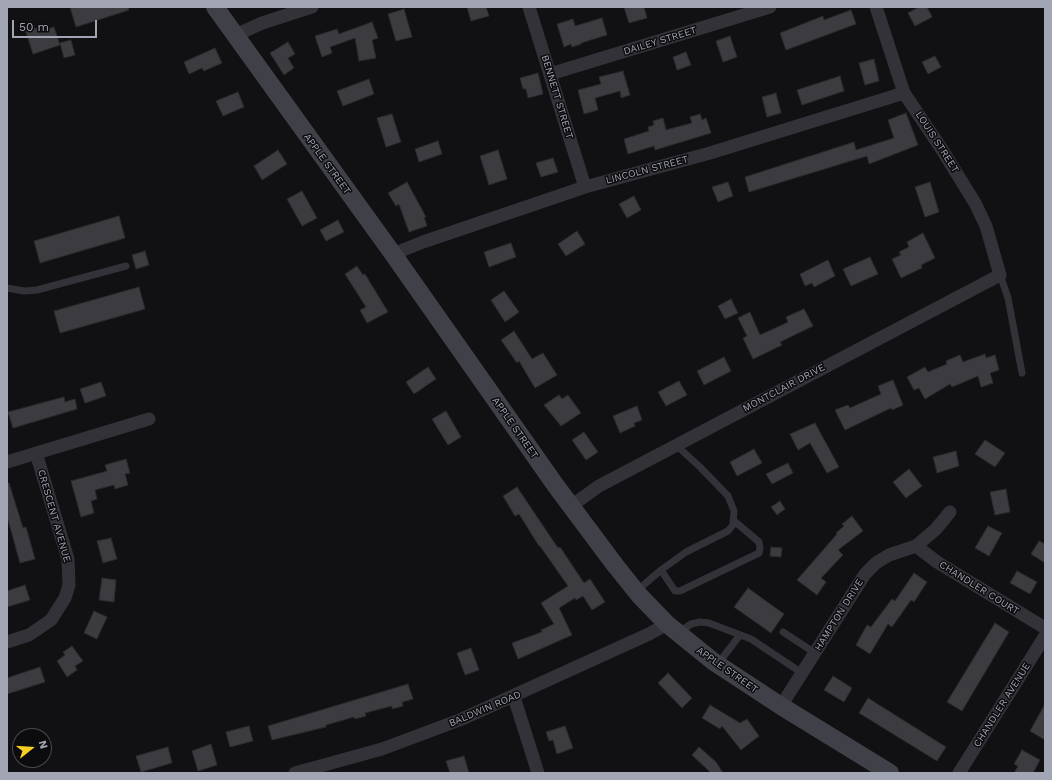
<!DOCTYPE html>
<html>
<head>
<meta charset="utf-8">
<style>
	body { margin:0 }
	#map { position:relative; width:1052px; height:780px; overflow:hidden; background:#111113; font-family:"Work Sans",sans-serif }
	canvas { display:block }
	.frame { position:absolute; inset:0; border:8px solid #a2a5b4; pointer-events:none }
	.north { position:absolute; left:12px; top:728px; width:40px; height:40px; box-sizing:border-box; background:#0c0c0e; border:1px solid #484950; border-radius:50%; rotate:73deg; font-size:11px; font-weight:700; line-height:16px; text-align:center; color:#a2a5b4 }
	.north::after { content:''; display:block; margin:auto; width:14px; height:18px; background:#f8cd24; clip-path:polygon(50% 0,100% 100%,50% 72%,0 100%) }
	.scale { position:absolute; left:12px; top:20px; width:85px; height:18px; box-sizing:border-box; border:2px solid #a2a5b4; border-top:0; padding-left:5px; font-size:12px; line-height:14px; white-space:nowrap; color:#a2a5b4; -webkit-text-stroke:3px #0c0c0e; paint-order:stroke }
</style>
</head>
<body>
<div id="map">
<canvas width="1052" height="780"></canvas>
<div class="frame"></div>
<div class="north">N</div>
<div class="scale">50 m</div>
</div>
<script>
const g = document.querySelector('canvas').getContext('2d');
g.lineJoin = 'round';
function fillPath(path, color) {
  g.fillStyle = color;
  g.fill(path, 'evenodd');
}
function shape(rows) {
  const path = new Path2D();
  for (const r of rows) {
    path.moveTo(r[0], r[1]);
    for (let i = 2; i < r.length; i += 2) path.lineTo(r[i], r[i + 1]);
  }
  return path;
}
function stroke(path, color, width, dash) {
  g.strokeStyle = color;
  g.lineWidth = width;
  g.lineCap = dash ? 'butt' : 'round';
  g.setLineDash(dash || []);
  g.stroke(path);
}
function label(font, color, halo, rows, align = 'center') {
  g.font = font + ' "Work Sans",sans-serif';
  g.lineWidth = 3;
  g.setLineDash([]);
  g.textBaseline = 'middle';
  g.strokeStyle = halo;
  g.fillStyle = color;
  for (const [text, x, y, turn = 0] of rows) {
    g.save();
    g.translate(x, y);
    g.rotate((+turn || 0) * Math.PI / 180);
    g.textAlign = isNaN(turn) ? turn : align;
    if (halo) g.strokeText(text, 0, 0);
    g.fillText(text, 0, 0);
    g.restore();
  }
}
const building = shape([
	[70,7,128,7,129,10,76,27,70,7],
	[467,7,486,7,489,16,471,21,467,7],
	[624,7,644,7,647,18,629,23,624,7],
	[919,7,927,7,932,17,915,26,908,13,919,7],
	[404,9,412,37,396,41,388,14,404,9],
	[851,10,856,24,786,50,780,33,823,16,824,20,851,10],
	[602,18,607,35,581,43,581,44,572,47,571,44,564,47,557,24,573,19,575,26,602,18],
	[372,22,378,38,372,40,376,58,359,61,355,38,330,47,332,53,322,57,315,36,337,29,339,34,372,22],
	[34,26,35,29,42,26,44,30,54,27,60,45,33,54,25,29,34,26],
	[730,36,737,57,723,62,716,41,730,36],
	[71,40,75,55,64,58,60,43,71,40],
	[288,42,295,54,288,58,294,68,284,75,270,53,288,42],
	[215,48,222,63,204,71,202,68,189,74,184,62,215,48],
	[686,52,691,65,677,70,673,57,686,52],
	[935,56,941,67,928,74,922,62,935,56],
	[874,59,879,81,865,85,859,63,874,59],
	[623,71,630,95,621,98,620,91,595,98,598,110,584,114,578,90,601,84,599,77,623,71],
	[538,73,543,94,528,98,526,89,523,89,520,78,538,73],
	[840,76,844,91,802,105,797,90,840,76],
	[369,79,374,94,343,106,337,91,369,79],
	[238,92,244,107,223,116,216,101,238,92],
	[776,93,781,113,767,117,762,97,776,93],
	[906,113,918,145,869,164,867,156,749,192,745,177,854,142,856,150,894,138,888,120,906,113],
	[392,114,401,142,386,147,377,118,392,114],
	[700,114,702,120,706,118,711,133,655,150,654,146,628,154,624,139,649,131,648,127,654,125,653,121,663,118,666,130,692,123,690,117,700,114],
	[438,141,442,154,419,162,415,149,438,141],
	[278,150,287,164,262,180,254,166,278,150],
	[498,150,507,179,489,185,480,156,498,150],
	[553,158,558,172,541,177,536,163,553,158],
	[407,182,426,217,424,217,427,226,409,232,399,204,396,206,388,193,407,182],
	[728,182,733,196,718,202,712,187,728,182],
	[930,182,939,212,925,217,915,187,930,182],
	[302,191,317,218,302,226,287,199,302,191],
	[634,196,641,210,627,218,619,204,634,196],
	[119,216,125,238,40,263,34,241,119,216],
	[338,220,344,232,326,241,320,230,338,220],
	[577,231,585,244,566,256,558,244,577,231],
	[923,233,935,258,921,265,922,268,901,278,892,259,901,255,899,252,909,247,907,242,923,233],
	[511,243,516,257,489,267,484,252,511,243],
	[145,251,149,265,136,269,132,255,145,251],
	[870,257,878,274,851,286,843,269,870,257],
	[828,260,835,276,814,287,812,283,805,286,800,274,828,260],
	[357,266,363,275,365,274,388,312,367,323,360,310,366,307,345,274,357,266],
	[139,287,145,309,60,333,54,311,139,287],
	[504,291,519,312,505,322,491,300,504,291],
	[731,299,738,313,725,319,718,306,731,299],
	[804,309,813,326,780,342,782,345,753,359,743,338,747,336,738,318,750,312,760,335,782,325,788,322,786,317,804,309],
	[514,331,532,359,543,353,557,375,535,388,519,361,517,363,501,340,514,331],
	[985,354,986,358,995,355,999,370,990,373,993,383,981,387,978,376,952,387,950,384,925,399,919,388,914,390,907,377,925,367,928,372,947,364,946,361,960,355,963,362,985,354],
	[724,357,731,371,704,385,697,371,724,357],
	[428,367,436,379,414,394,406,382,428,367],
	[893,380,903,405,892,410,891,408,845,430,835,410,848,405,850,408,881,394,878,386,893,380],
	[679,381,687,395,666,406,658,392,679,381],
	[101,382,106,396,85,403,80,389,101,382],
	[559,395,562,399,568,395,581,413,561,426,544,405,559,395],
	[64,397,65,402,75,399,77,409,13,428,8,412,64,397],
	[637,406,642,420,634,423,635,426,620,433,613,416,637,406],
	[446,411,461,437,448,445,432,419,446,411],
	[815,423,839,467,827,473,810,443,798,450,790,434,815,423],
	[584,432,598,452,586,460,572,440,584,432],
	[985,440,1005,453,995,467,975,454,985,440],
	[754,449,762,463,737,476,730,462,754,449],
	[956,451,959,466,937,473,933,457,956,451],
	[126,459,130,473,125,474,128,485,115,489,114,485,95,490,97,499,91,501,94,513,81,517,71,481,107,471,105,465,126,459],
	[788,463,793,473,772,484,766,474,788,463],
	[909,469,922,486,906,498,893,482,909,469],
	[7,483,9,483,23,528,26,527,35,559,20,563,7,516,7,483],
	[517,487,558,548,560,547,584,583,590,579,605,602,592,610,583,596,576,600,575,598,559,608,572,635,518,659,512,643,542,632,541,630,554,624,541,603,568,586,540,546,539,546,519,514,515,516,503,496,517,487],
	[1006,489,1010,512,995,515,990,492,1006,489],
	[780,501,785,509,777,515,771,507,780,501],
	[852,516,863,531,838,550,843,555,821,578,826,582,817,595,797,580,837,534,836,533,844,526,842,524,852,516],
	[988,526,1002,533,989,556,975,548,988,526],
	[111,538,117,559,103,563,97,541,111,538],
	[1039,541,1045,544,1045,563,1031,554,1039,541],
	[771,547,782,548,781,557,770,556,771,547],
	[1017,571,1037,582,1030,594,1010,583,1017,571],
	[914,573,927,582,914,602,911,600,892,627,888,624,870,654,856,645,867,625,871,627,892,599,895,601,914,573],
	[102,578,116,580,114,602,99,600,102,578],
	[25,585,30,600,7,607,7,591,25,585],
	[748,588,784,614,771,633,734,607,748,588],
	[94,611,107,617,97,639,84,633,94,611],
	[995,623,1009,632,962,711,947,702,995,623],
	[72,646,83,661,75,666,77,670,67,677,57,661,65,655,63,652,72,646],
	[471,648,479,670,465,675,457,653,471,648],
	[40,667,45,682,7,694,7,678,40,667],
	[668,673,692,698,682,708,658,683,668,673],
	[833,676,852,688,844,702,824,690,833,676],
	[408,684,413,699,402,702,403,706,392,709,392,706,365,713,366,716,355,719,354,717,326,725,326,727,272,740,268,726,408,684],
	[868,698,946,747,937,761,859,713,868,698],
	[1045,704,1045,740,1030,731,1045,704],
	[710,705,740,723,747,719,759,736,741,750,722,726,720,729,702,718,710,705],
	[249,726,253,741,230,747,226,732,249,726],
	[565,726,573,748,557,754,553,740,549,741,546,732,565,726],
	[211,744,217,765,198,771,192,751,211,744],
	[168,747,172,763,141,772,136,756,168,747],
	[699,747,716,762,723,773,711,773,692,755,699,747],
	[1022,750,1040,760,1033,773,1014,773,1018,766,1014,764,1022,750],
	[464,756,469,773,450,773,446,761,464,756]
]);
const lane = shape([
	[1000,275,1008,298,1022,373],
	[7,288,24,291,37,290,126,266],
	[661,570,675,591,680,591,759,553,760,548,759,542,733,520],
	[640,593,640,588,661,570,686,552,728,531,733,525,734,511,728,496,700,467,676,445],
	[783,632,815,653],
	[678,633,691,624,700,622,709,623,751,639,802,673],
	[717,665,740,635]
]);
const street = shape([
	[529,7,585,187],
	[236,35,262,23,312,7],
	[550,74,770,7],
	[393,254,423,242,585,187,710,153,904,93],
	[7,462,149,419],
	[571,506,599,486,1000,275,986,226,975,203,941,148,904,93,876,7],
	[916,546,937,562,1045,628],
	[7,642,29,635,51,620,65,598,69,585,68,559,36,453],
	[514,697,538,773],
	[781,706,865,574,876,563,889,555,916,546,936,529,950,512],
	[295,773,382,749,462,719,649,634,667,624],
	[959,773,1045,636]
]);
const secondary = shape([
	[215,7,393,254,556,486,615,565,639,595,667,624,714,662,781,706,890,773]
]);
const streetNames = [
	["DAILEY STREET",660,41,-17],
	["BENNETT STREET",557,97,73],
	["LOUIS STREET",937,142,57],
	["APPLE STREET",327,164,54],
	["LINCOLN STREET",647,170,-15],
	["MONTCLAIR DRIVE",784,388,-28],
	["APPLE STREET",515,428,55],
	["CRESCENT AVENUE",54,516,74],
	["CHANDLER COURT",979,588,32],
	["HAMPTON DRIVE",839,615,-58],
	["APPLE STREET",727,670,35],
	["CHANDLER AVENUE",1002,705,-58],
	["BALDWIN ROAD",485,709,-23]
];
fillPath(building, '#3b3b40');
stroke(building, '#2b2b2f', 1);
stroke(lane, '#323238', 7);
stroke(street, '#323238', 13);
stroke(secondary, '#404148', 18);
label('10px', '#a2a5b4', '#0c0c0e', streetNames);
</script>
</body>
</html>
